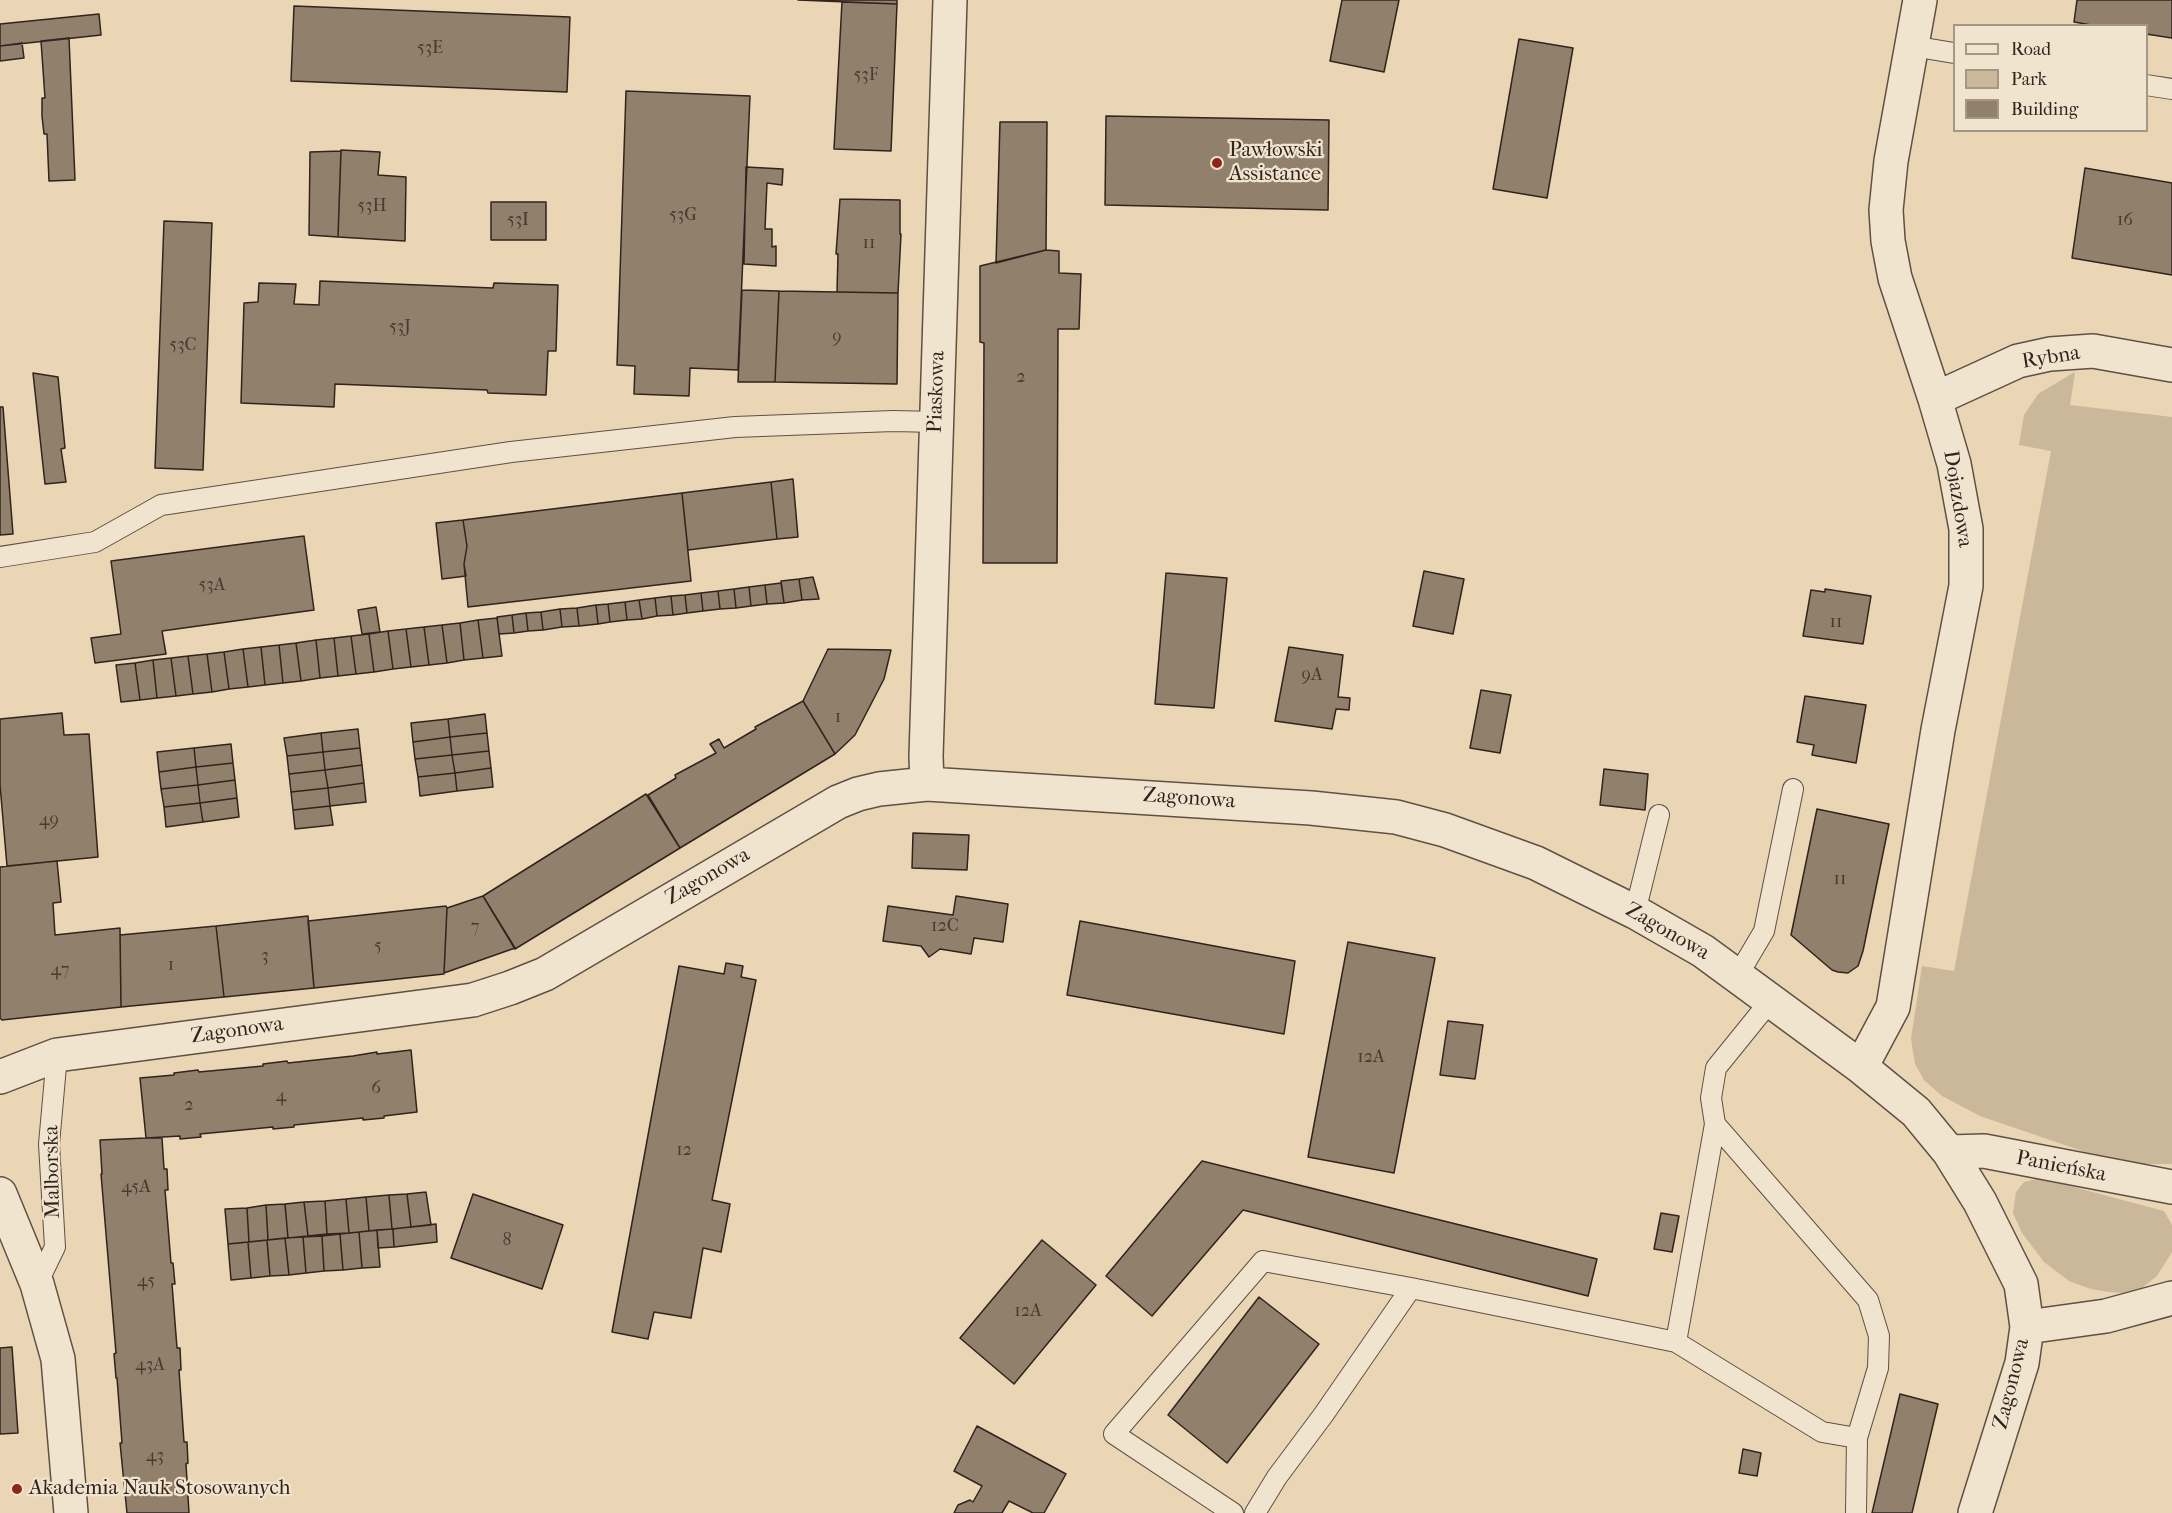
<!DOCTYPE html>
<html>
<head>
<meta charset="utf-8">
<style>
	body { margin:0 }
	#map { position:relative; width:2172px; height:1513px; overflow:hidden; background:#ead5b4; font-family:"IM FELL French Canon",serif }
	canvas { display:block }
	.legend { position:absolute; left:1953px; top:24px; width:195px; height:108px; box-sizing:border-box; background:#f1e4ce; border:2px solid #a49788; margin:0; padding:8px 10px; list-style:none; font-size:18px; color:#31231e }
	.legend li { display:flex; align-items:center; gap:12px; height:30px }
	.legend b { width:30px; border:2px solid #a49788 }
</style>
</head>
<body>
<div id="map">
<canvas width="2172" height="1513"></canvas>
<ul class="legend">
<li><b style="height:8px;background:#f1e4ce"></b>Road</li>
<li><b style="height:16px;background:#cbb79a"></b>Park</li>
<li><b style="height:16px;background:#91806c"></b>Building</li>
</ul>
</div>
<script>
const g = document.querySelector('canvas').getContext('2d');
g.lineJoin = 'round';
function fillPath(path, color) {
  g.fillStyle = color;
  g.fill(path, 'evenodd');
}
function shape(rows) {
  const path = new Path2D();
  for (const r of rows) {
    path.moveTo(r[0], r[1]);
    for (let i = 2; i < r.length; i += 2) path.lineTo(r[i], r[i + 1]);
  }
  return path;
}
function stroke(path, color, width, dash) {
  g.strokeStyle = color;
  g.lineWidth = width;
  g.lineCap = dash ? 'butt' : 'round';
  g.setLineDash(dash || []);
  g.stroke(path);
}
function label(font, color, halo, rows, align = 'center') {
  g.font = font + ' "IM FELL French Canon",serif';
  g.lineWidth = 4.5;
  g.setLineDash([]);
  g.textBaseline = 'middle';
  g.strokeStyle = halo;
  g.fillStyle = color;
  for (const [text, x, y, turn = 0] of rows) {
    g.save();
    g.translate(x, y);
    g.rotate((+turn || 0) * Math.PI / 180);
    g.textAlign = isNaN(turn) ? turn : align;
    if (halo) g.strokeText(text, 0, 0);
    g.fillText(text, 0, 0);
    g.restore();
  }
}
const green = shape([
	[2073,373,2075,373,2070,405,2172,417,2172,1164,2141,1164,2088,1153,1980,1116,1942,1096,1924,1080,1915,1064,1911,1039,1922,966,1954,971,2051,451,2019,445,2024,415,2038,394],
	[2036,1179,2051,1181,2164,1211,2172,1225,2172,1252,2157,1276,2142,1288,2125,1293,2109,1292,2091,1289,2069,1281,2044,1262,2022,1233,2013,1213,2016,1192,2024,1182]
]);
const building = shape([
	[798,0,897,0,897,4,798,0],
	[1342,0,1399,0,1384,72,1330,61,1342,0],
	[2077,0,2172,0,2172,38,2146,34,2146,26,2097,26,2074,22,2077,0],
	[842,2,897,4,891,151,834,149,842,2],
	[294,6,570,17,567,92,291,81,294,6],
	[99,14,101,35,0,46,0,24,99,14],
	[69,38,75,180,49,181,47,134,44,134,42,116,42,98,45,98,41,41,69,38],
	[1519,39,1573,48,1547,198,1493,189,1519,39],
	[22,43,24,58,0,61,0,46,22,43],
	[626,91,750,96,738,370,690,368,689,396,634,394,635,366,617,365,626,91],
	[1106,116,1329,120,1328,210,1105,205,1106,116],
	[1000,122,1047,122,1046,250,996,263,1000,122],
	[341,150,380,152,378,175,406,177,405,241,338,237,341,150],
	[341,151,338,237,309,235,310,152,341,151],
	[746,167,783,169,782,185,767,183,765,229,772,229,772,247,776,246,776,266,744,264,746,167],
	[2085,168,2172,183,2172,275,2072,258,2085,168],
	[840,199,900,200,900,234,901,234,898,293,837,292,838,254,836,254,840,199],
	[491,202,546,202,546,240,491,240,491,202],
	[164,221,212,223,203,470,155,468,164,221],
	[1046,250,1059,251,1059,273,1081,274,1079,329,1058,329,1057,563,983,563,984,343,980,342,980,266,1046,250],
	[320,281,493,288,494,283,558,285,556,351,548,351,546,395,488,393,487,390,335,384,334,407,241,403,244,303,258,302,259,283,296,284,294,304,319,305,320,281],
	[742,290,779,291,775,382,738,382,742,290],
	[779,291,898,293,897,384,775,382,779,291],
	[33,373,58,377,65,448,61,449,66,482,45,484,33,373],
	[0,407,3,407,13,534,0,535,0,407],
	[793,479,798,537,777,539,771,482,793,479],
	[771,482,777,539,688,550,682,493,771,482],
	[682,493,691,581,468,607,464,564,467,546,463,520,682,493],
	[463,520,467,546,464,564,466,576,442,579,436,523,463,520],
	[304,536,314,610,162,631,166,654,95,663,91,638,121,634,111,561,304,536],
	[1424,571,1464,579,1453,634,1413,626,1424,571],
	[1166,573,1227,578,1214,708,1155,704,1166,573],
	[813,577,819,599,802,600,799,579,813,577],
	[799,579,802,600,784,603,781,581,799,579],
	[781,583,784,603,767,604,765,585,781,583],
	[765,585,767,604,751,606,749,587,765,585],
	[749,587,751,606,736,608,734,589,749,587],
	[734,589,736,608,720,609,718,591,734,589],
	[1825,589,1871,596,1863,644,1803,636,1811,590,1825,592,1825,589],
	[718,591,720,609,703,611,701,593,718,591],
	[701,593,703,611,687,613,685,595,701,593],
	[685,595,687,613,673,615,671,596,685,595],
	[671,596,673,615,657,616,655,598,671,596],
	[655,598,657,616,642,619,639,600,655,598],
	[639,600,642,619,627,620,625,602,639,600],
	[625,602,627,620,610,622,608,604,625,602],
	[608,604,610,622,598,624,596,605,608,604],
	[596,605,598,624,579,626,577,608,596,605],
	[376,607,380,632,362,634,358,610,376,607],
	[577,608,579,626,562,627,560,609,577,608],
	[560,609,562,627,543,630,541,612,560,609],
	[541,612,543,630,528,631,526,613,541,612],
	[526,613,528,631,514,633,512,615,526,613],
	[512,615,514,633,499,634,497,617,512,615],
	[497,618,502,656,483,658,478,620,497,618],
	[478,620,483,658,464,660,460,623,478,620],
	[460,623,464,660,447,663,442,625,460,623],
	[442,625,447,663,429,665,424,627,442,625],
	[424,627,429,665,411,667,406,629,424,627],
	[406,629,411,667,393,669,388,631,406,629],
	[388,631,393,669,374,672,369,634,388,631],
	[369,634,374,672,356,674,351,636,369,634],
	[351,636,356,674,338,676,334,638,351,636],
	[334,638,338,676,320,678,316,640,334,638],
	[316,640,320,678,301,681,296,643,316,640],
	[296,643,301,681,283,683,279,645,296,643],
	[279,645,283,683,265,685,261,647,279,645],
	[261,647,265,685,248,687,243,649,261,647],
	[1289,647,1343,655,1338,697,1350,698,1349,710,1336,709,1332,729,1275,721,1289,647],
	[243,649,248,687,229,689,224,652,243,649],
	[828,649,891,650,884,679,855,735,835,754,803,701,828,649],
	[224,652,229,689,212,692,207,654,224,652],
	[207,654,212,692,193,694,188,656,207,654],
	[188,656,193,694,176,696,171,658,188,656],
	[171,658,176,696,157,698,153,660,171,658],
	[153,660,157,698,140,700,135,663,153,660],
	[135,663,140,700,121,702,116,665,135,663],
	[1481,690,1511,695,1500,753,1470,748,1481,690],
	[1805,696,1866,705,1856,763,1812,755,1814,745,1797,742,1805,696],
	[803,701,835,754,680,848,648,795,676,778,675,775,716,753,710,744,719,739,724,748,756,729,755,727,803,701],
	[62,713,64,735,89,734,98,857,7,866,0,785,0,719,62,713],
	[485,714,487,733,450,737,448,719,485,714],
	[448,719,450,737,413,742,411,723,448,719],
	[358,729,360,748,323,752,321,733,358,729],
	[321,733,323,752,287,756,284,738,321,733],
	[487,733,489,751,452,755,450,737,487,733],
	[450,737,452,755,415,759,413,742,450,737],
	[231,744,233,763,196,767,194,748,231,744],
	[194,748,196,767,159,772,157,752,194,748],
	[360,748,362,765,325,770,323,752,360,748],
	[489,751,491,768,455,773,452,755,489,751],
	[323,752,325,770,289,774,287,756,323,752],
	[452,755,455,773,418,777,415,759,452,755],
	[233,763,235,780,198,785,196,767,233,763],
	[362,765,364,783,328,788,325,770,362,765],
	[196,767,198,785,161,789,159,772,196,767],
	[491,768,493,787,457,791,455,773,491,768],
	[1604,769,1648,774,1645,810,1600,805,1604,769],
	[325,770,328,788,291,792,289,774,325,770],
	[455,773,457,791,420,796,418,777,455,773],
	[235,780,237,798,200,803,198,785,235,780],
	[364,783,366,802,330,806,328,788,364,783],
	[198,785,200,803,164,807,161,789,198,785],
	[328,788,330,806,293,810,291,792,328,788],
	[646,794,680,848,515,949,483,896,646,794],
	[237,798,239,817,203,822,200,803,237,798],
	[200,803,203,822,166,827,164,807,200,803],
	[330,806,333,825,295,829,293,810,330,806],
	[1817,809,1889,824,1863,951,1858,966,1848,973,1838,972,1832,970,1791,935,1817,809],
	[913,833,969,835,967,870,912,868,913,833],
	[57,861,61,902,53,903,55,935,120,928,121,1007,2,1020,0,1018,0,867,57,861],
	[483,896,515,948,444,973,447,908,483,896],
	[956,896,1008,904,1003,942,974,938,971,954,940,949,929,957,921,946,883,941,888,906,953,915,956,896],
	[446,906,447,908,444,974,314,988,308,921,446,906],
	[308,916,314,988,224,997,216,926,308,916],
	[1080,921,1295,961,1284,1034,1067,995,1080,921],
	[216,926,224,997,121,1007,120,935,216,926],
	[1348,942,1435,958,1394,1173,1308,1157,1348,942],
	[726,963,743,966,741,977,756,980,712,1200,730,1204,721,1252,703,1248,691,1318,654,1312,648,1339,612,1332,679,966,724,974,726,963],
	[1448,1021,1483,1025,1475,1079,1440,1075,1448,1021],
	[411,1050,417,1112,384,1116,384,1118,363,1120,363,1118,294,1125,294,1127,273,1129,273,1127,200,1134,201,1137,180,1139,180,1136,146,1138,140,1078,174,1075,174,1073,198,1070,199,1072,263,1066,263,1064,287,1061,288,1063,353,1056,377,1052,377,1054,411,1050],
	[146,1138,162,1138,164,1169,167,1169,168,1190,165,1190,171,1263,173,1263,175,1284,172,1284,177,1348,180,1348,181,1370,179,1370,184,1442,187,1442,188,1463,186,1464,189,1513,127,1513,120,1443,122,1443,117,1378,116,1378,114,1354,116,1353,101,1174,102,1174,100,1140,146,1138],
	[1202,1161,1597,1259,1588,1296,1243,1210,1152,1316,1106,1276,1202,1161],
	[426,1192,431,1225,411,1227,407,1194,426,1192],
	[407,1194,411,1227,392,1229,389,1195,407,1194],
	[473,1194,563,1225,542,1289,451,1258,473,1194],
	[389,1195,392,1229,369,1231,366,1197,389,1195],
	[366,1197,369,1231,349,1233,346,1199,366,1197],
	[346,1199,349,1233,327,1234,325,1201,346,1199],
	[325,1201,327,1234,308,1236,304,1202,325,1201],
	[304,1202,308,1236,288,1238,285,1204,304,1202],
	[285,1204,288,1238,268,1240,266,1205,285,1204],
	[266,1205,268,1240,249,1242,247,1208,266,1205],
	[247,1208,249,1242,228,1244,225,1209,247,1208],
	[1661,1213,1679,1216,1672,1252,1654,1249,1661,1213],
	[436,1224,437,1242,394,1247,393,1229,436,1224],
	[393,1229,394,1247,378,1248,377,1230,393,1229],
	[377,1230,380,1267,362,1268,359,1232,377,1230],
	[359,1232,362,1268,343,1270,340,1234,359,1232],
	[340,1234,343,1270,324,1271,322,1236,340,1234],
	[322,1236,324,1271,306,1273,303,1237,322,1236],
	[303,1237,306,1273,289,1275,285,1238,303,1237],
	[285,1238,289,1275,270,1276,267,1240,285,1238],
	[267,1240,270,1276,251,1278,248,1242,267,1240],
	[1042,1240,1096,1285,1014,1384,960,1338,1042,1240],
	[248,1242,251,1278,231,1280,228,1244,248,1242],
	[1259,1297,1319,1344,1227,1463,1168,1415,1259,1297],
	[12,1347,18,1433,0,1434,0,1348,12,1347],
	[1900,1394,1938,1404,1912,1513,1872,1513,1900,1394],
	[977,1426,1066,1474,1044,1513,1033,1513,1009,1501,1002,1513,954,1513,958,1505,970,1500,973,1502,982,1486,954,1471,977,1426],
	[1743,1449,1761,1453,1757,1476,1739,1473,1743,1449]
]);
const lane = shape([
	[1912,46,1954,53],
	[2146,85,2172,89],
	[0,557,95,542,161,505,511,452,735,427,893,421,936,422],
	[1635,912,1659,815],
	[1738,975,1764,931,1793,789],
	[1715,1124,1868,1300,1879,1336,1878,1368,1857,1438,1856,1513],
	[37,1284,55,1247,49,1144,57,1055],
	[1676,1342,1715,1124,1711,1098,1716,1068,1771,1000],
	[1233,1513,1114,1434,1263,1261,1411,1288],
	[1255,1513,1277,1477,1324,1414,1411,1288,1676,1342,1822,1432,1857,1438]
]);
const street = shape([
	[1935,399,2018,361,2050,354,2093,351,2172,365],
	[927,784,926,756,950,0],
	[1861,1067,1893,1007,1938,730,1966,586,1966,529,1954,464,1935,399,1895,278,1888,241,1886,210,1891,161,1920,0],
	[0,1077,57,1055,473,1000,510,988,545,974,838,802,858,794,879,789,927,784,1311,808,1396,817,1445,830,1536,863,1635,912,1703,951,1861,1067,1916,1112,1949,1152,1980,1202,2021,1284,2027,1327,2022,1363,1975,1513],
	[1949,1152,1984,1151,2172,1187],
	[0,1194,37,1284,58,1359,71,1513],
	[2027,1327,2106,1316,2172,1298]
]);
const markers = [
	[1217,163,6,"#8f2418"],
	[17,1489,6,"#8f2418"]
];
const numberNames = [
	["53E",430,49],
	["53F",866,76],
	["53H",372,207],
	["53G",683,216],
	["53I",518,221],
	["16",2125,221],
	["11",869,244],
	["53J",400,328],
	["9",837,338],
	["53C",183,346],
	["2",1021,378],
	["53A",212,586],
	["11",1836,623],
	["9A",1312,676],
	["1",838,718],
	["49",49,821],
	["11",1840,880],
	["12C",945,927],
	["7",475,928],
	["5",378,947],
	["3",265,957],
	["1",171,966],
	["47",60,971],
	["12A",1371,1058],
	["6",376,1089],
	["4",281,1097],
	["2",189,1106],
	["12",684,1151],
	["45A",136,1188],
	["8",507,1241],
	["45",146,1282],
	["12A",1028,1312],
	["43A",150,1366],
	["43",155,1457]
];
const poiNames = [
	["Pawłowski",1229,151],
	["Assistance",1229,175],
	["Akademia Nauk Stosowanych",29,1489]
];
const streetNames = [
	["Rybna",2051,358,-9],
	["Piaskowa",937,392,-88],
	["Dojazdowa",1957,499,81],
	["Zagonowa",1189,799,4],
	["Zagonowa",708,877,-30],
	["Zagonowa",1667,932,30],
	["Zagonowa",237,1031,-8],
	["Panieńska",2061,1167,11],
	["Malborska",53,1172,-91],
	["Zagonowa",2012,1384,-76]
];
fillPath(green, '#cbb79a');
fillPath(building, '#91806c');
stroke(building, '#31231e', 1.5);
stroke(lane, '#5f5044', 22);
stroke(street, '#5f5044', 36);
stroke(lane, '#f1e4ce', 20);
stroke(street, '#f1e4ce', 33);
for (const [x, y, r, color] of markers) {
  const dot = new Path2D();
  dot.arc(x, y, r, 0, 2 * Math.PI);
  g.fillStyle = color;
  g.fill(dot);
  stroke(dot, '#f1e4ce', 2);
}
label('18px', '#493a32', null, numberNames);
label('21px', '#31231e', '#f1e4ce', poiNames, 'left');
label('21px', '#31231e', '#f1e4ce', streetNames);
</script>
</body>
</html>
